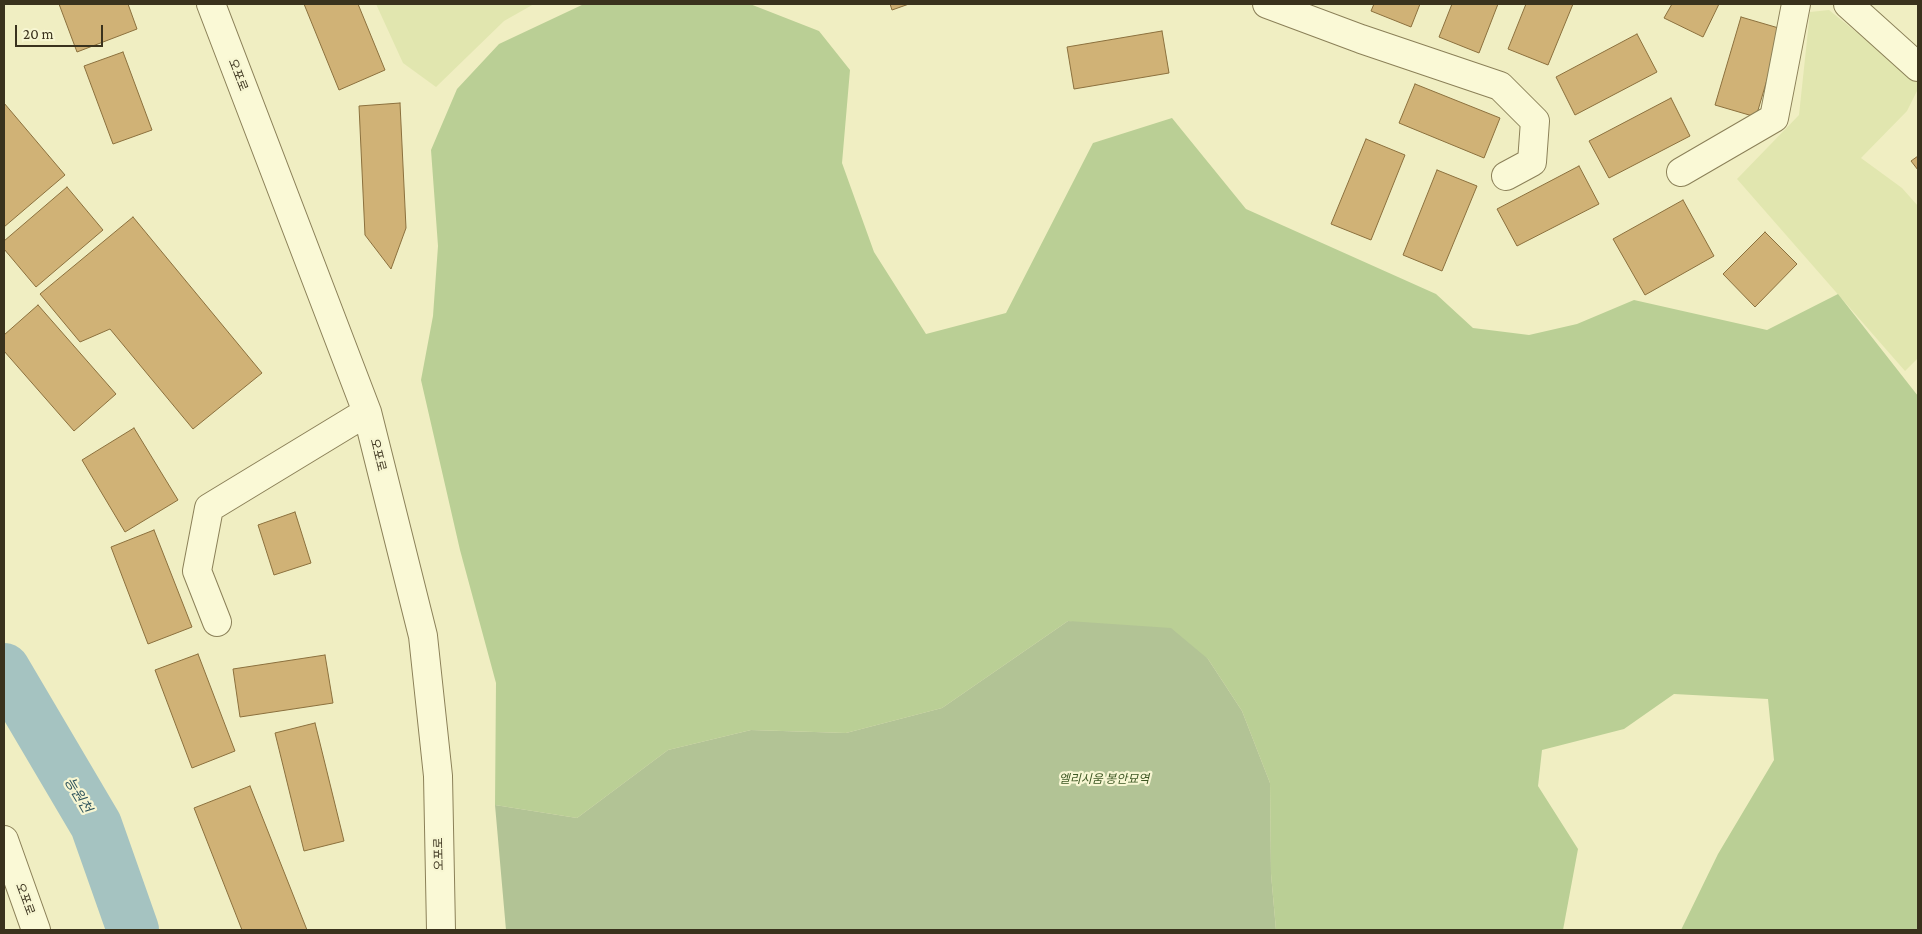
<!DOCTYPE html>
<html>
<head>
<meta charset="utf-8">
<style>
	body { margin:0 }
	#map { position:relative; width:1922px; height:934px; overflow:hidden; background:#f0eec2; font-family:"Crimson Pro",serif }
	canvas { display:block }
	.frame { position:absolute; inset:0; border:5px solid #3a321d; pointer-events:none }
	.scale { position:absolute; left:15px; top:25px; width:88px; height:22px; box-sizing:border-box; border:2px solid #3a321d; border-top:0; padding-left:6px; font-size:15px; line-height:18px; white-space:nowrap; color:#3a321d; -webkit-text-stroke:4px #f7f6d2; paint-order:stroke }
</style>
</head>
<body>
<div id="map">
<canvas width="1922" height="934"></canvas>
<div class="frame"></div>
<div class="scale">20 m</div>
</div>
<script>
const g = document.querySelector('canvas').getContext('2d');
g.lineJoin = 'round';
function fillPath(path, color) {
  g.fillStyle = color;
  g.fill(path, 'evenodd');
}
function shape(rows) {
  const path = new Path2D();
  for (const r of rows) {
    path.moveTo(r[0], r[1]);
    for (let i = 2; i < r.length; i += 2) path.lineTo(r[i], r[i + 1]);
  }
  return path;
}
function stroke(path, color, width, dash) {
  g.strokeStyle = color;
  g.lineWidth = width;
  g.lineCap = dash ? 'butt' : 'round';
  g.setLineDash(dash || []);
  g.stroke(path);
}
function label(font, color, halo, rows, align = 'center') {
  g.font = font + ' "Crimson Pro","Noto Sans KR",serif';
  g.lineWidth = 4.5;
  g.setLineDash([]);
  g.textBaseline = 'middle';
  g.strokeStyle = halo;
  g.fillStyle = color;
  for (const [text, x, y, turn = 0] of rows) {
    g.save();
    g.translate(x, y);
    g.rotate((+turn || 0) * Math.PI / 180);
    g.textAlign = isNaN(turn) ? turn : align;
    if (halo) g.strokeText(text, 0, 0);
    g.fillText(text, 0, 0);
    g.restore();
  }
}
const farmland = shape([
	[376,4,534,4,504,21,436,87,403,63],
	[1829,10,1918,82,1918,89,1907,111,1861,158,1902,188,1918,206,1918,358,1905,371,1737,179,1799,115,1810,12]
]);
const green = shape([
	[584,4,750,4,819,31,850,70,842,163,874,252,926,334,1006,313,1093,143,1172,118,1246,209,1436,294,1473,328,1529,335,1577,324,1634,300,1767,330,1838,294,1918,396,1918,930,1681,930,1718,854,1774,760,1768,699,1674,694,1624,729,1542,750,1538,786,1578,849,1563,930,1276,930,1271,874,1270,783,1242,711,1208,659,1068,621,942,708,846,733,751,730,668,750,577,818,495,805,496,683,460,550,421,380,433,316,438,246,431,150,457,89,499,44]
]);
const cemetery = shape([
	[1068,621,1171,628,1208,659,1242,711,1270,783,1271,874,1276,930,506,930,495,805,577,818,668,750,751,730,846,733,942,708]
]);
const river = shape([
	[4,669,96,825,133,930]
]);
const building = shape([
	[59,4,128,4,137,29,77,52,59,4],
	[304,4,358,4,385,70,339,90,304,4],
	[890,4,909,4,892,10,890,4],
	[1374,4,1420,4,1411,27,1371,11,1374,4],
	[1452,4,1498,4,1479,53,1439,37,1452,4],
	[1526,4,1573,4,1548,65,1508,49,1526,4],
	[1672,4,1719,4,1703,37,1664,18,1672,4],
	[1741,17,1782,29,1756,117,1715,105,1741,17],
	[1162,31,1169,73,1074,89,1067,47,1162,31],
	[1637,34,1657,72,1575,115,1556,77,1637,34],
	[123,52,152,130,113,144,84,66,123,52],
	[1415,84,1500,118,1484,158,1399,123,1415,84],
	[1671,98,1690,136,1609,178,1589,141,1671,98],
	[4,103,65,175,4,227,4,103],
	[400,103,406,228,391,269,365,235,359,106,400,103],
	[1366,139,1405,155,1371,240,1331,224,1366,139],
	[1918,156,1918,170,1911,161,1918,156],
	[1579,166,1599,204,1517,246,1497,209,1579,166],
	[1437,170,1477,186,1442,271,1403,255,1437,170],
	[67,187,103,230,36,287,4,249,4,241,67,187],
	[1683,200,1714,256,1645,295,1613,239,1683,200],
	[133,217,262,373,193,429,110,329,80,342,40,294,133,217],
	[1765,232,1797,264,1755,307,1723,274,1765,232],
	[38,305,116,394,74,431,4,351,4,335,38,305],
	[134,428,178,500,125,532,82,460,134,428],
	[295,512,311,563,274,575,258,525,295,512],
	[154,530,192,627,148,644,111,547,154,530],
	[198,654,235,751,192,768,155,670,198,654],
	[325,655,333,703,240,717,233,669,325,655],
	[315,723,344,841,304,851,275,733,315,723],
	[250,786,307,930,242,930,194,808,250,786]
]);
const minor = shape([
	[211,4,367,412,423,636,438,776,441,930],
	[1267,4,1361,39,1500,86,1535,121,1532,162,1506,176],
	[1848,4,1918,67],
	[1681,172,1774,118,1796,4],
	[217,622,197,571,209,508,367,412],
	[4,840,36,930]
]);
const streetNames = [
	["오포로",238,75,69],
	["오포로",378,455,76],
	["오포로",439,854,-91],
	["오포로",25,899,70]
];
const parkNames = [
	["엘리시움 봉안묘역",1104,779]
];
const waterNames = [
	["능원천",78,795,59]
];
fillPath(farmland, '#e1e6af');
fillPath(green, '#bacf95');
fillPath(cemetery, '#b2c395');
stroke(river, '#a5c3c1', 52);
fillPath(building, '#d0b276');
stroke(building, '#8b703d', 1);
stroke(minor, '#8b8058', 30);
stroke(minor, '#faf9d6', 28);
label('12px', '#3a321d', '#f7f6d2', streetNames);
label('italic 12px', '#3d5723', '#f7f6d2', parkNames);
label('italic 14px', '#2c525b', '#f7f6d2', waterNames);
</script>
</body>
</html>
